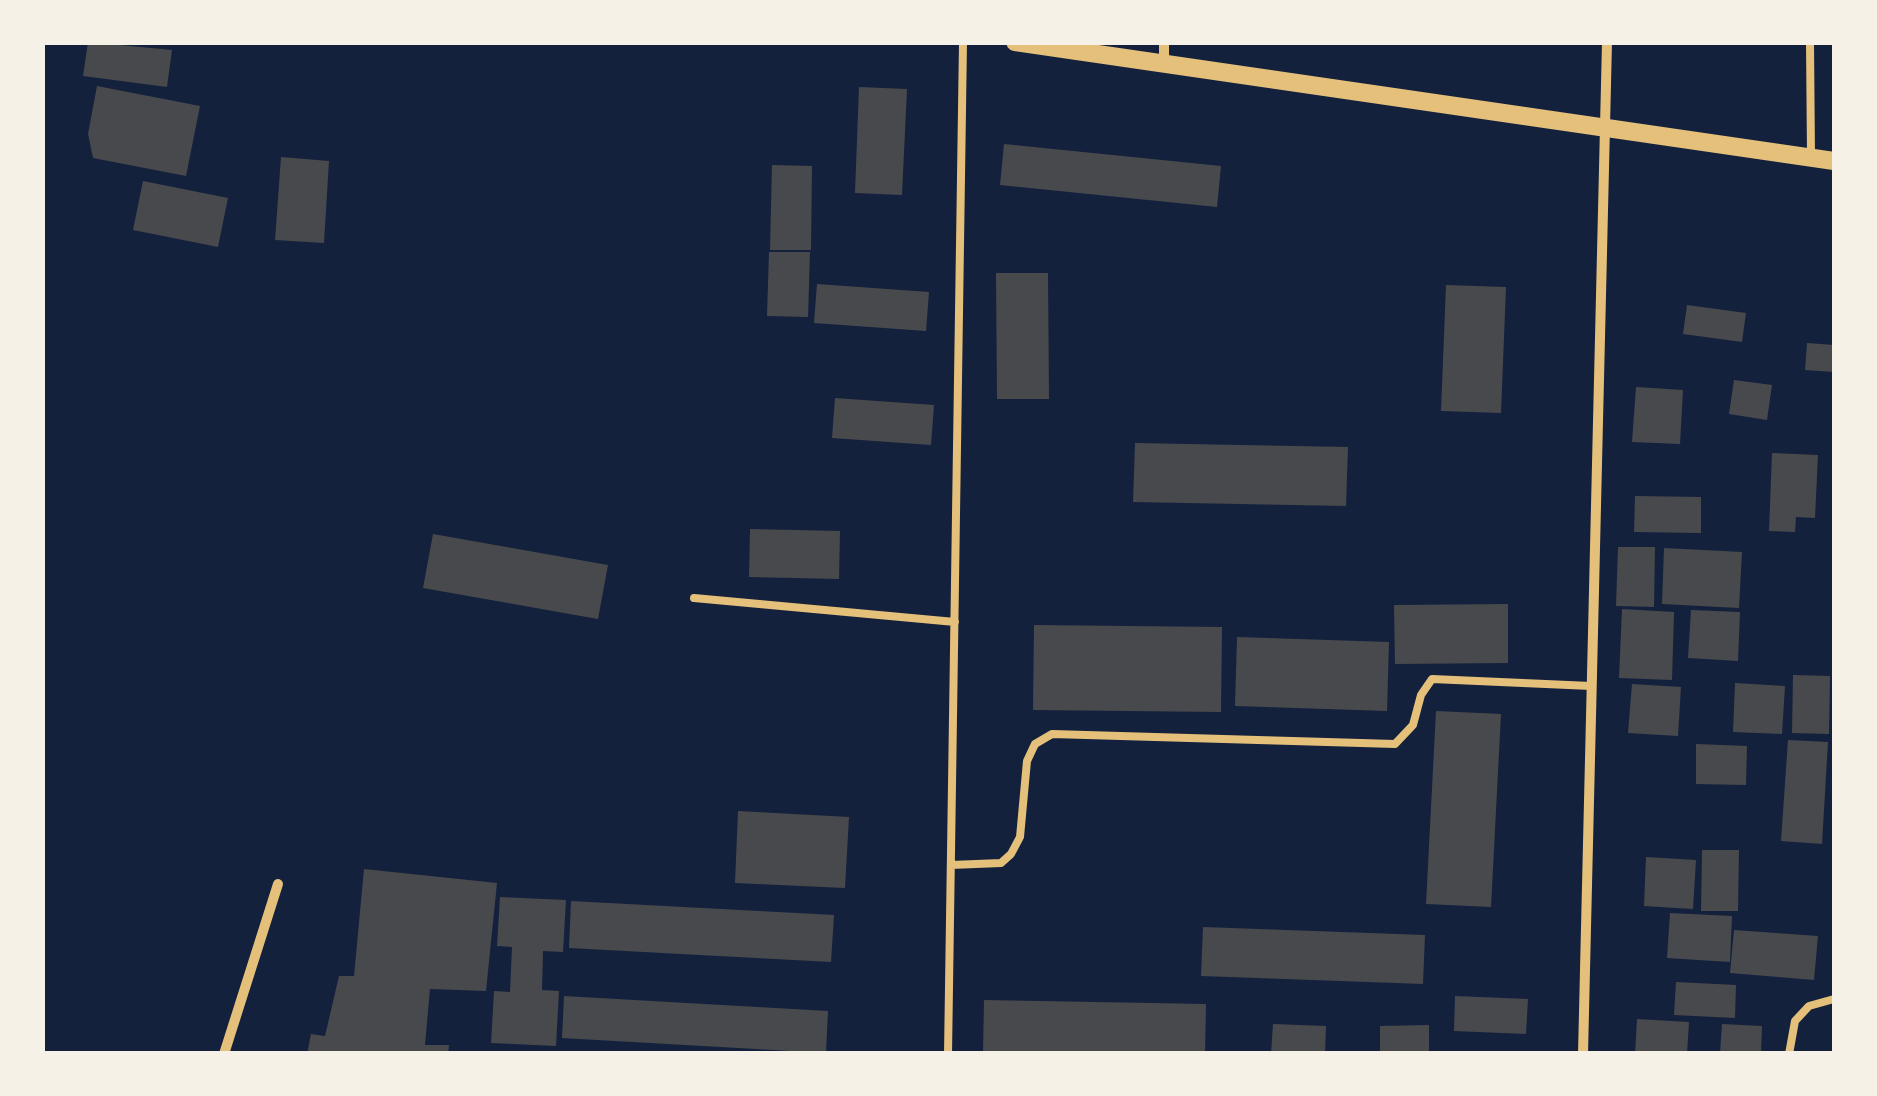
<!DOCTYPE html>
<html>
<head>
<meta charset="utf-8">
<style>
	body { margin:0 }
	#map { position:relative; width:1877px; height:1096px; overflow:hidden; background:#14213d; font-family:"Alegreya Sans",sans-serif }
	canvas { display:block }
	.frame { position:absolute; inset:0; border:45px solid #f6f1e7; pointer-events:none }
</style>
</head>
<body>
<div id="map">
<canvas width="1877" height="1096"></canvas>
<div class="frame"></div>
</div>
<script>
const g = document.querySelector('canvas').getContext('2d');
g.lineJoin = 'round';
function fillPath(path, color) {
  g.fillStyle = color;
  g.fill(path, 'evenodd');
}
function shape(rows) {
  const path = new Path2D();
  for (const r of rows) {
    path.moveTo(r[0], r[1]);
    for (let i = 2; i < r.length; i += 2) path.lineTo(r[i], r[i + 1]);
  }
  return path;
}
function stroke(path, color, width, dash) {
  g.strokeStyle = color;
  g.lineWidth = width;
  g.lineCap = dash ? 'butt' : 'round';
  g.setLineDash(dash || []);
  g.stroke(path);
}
const building = shape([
	[88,42,172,50,167,87,83,76],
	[97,86,200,106,186,176,93,158,88,134],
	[859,87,907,89,902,195,855,193],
	[1004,144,1221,166,1217,207,1000,185],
	[281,157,329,161,324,243,275,240],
	[772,165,812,166,811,250,770,250],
	[143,181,228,198,218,247,133,230],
	[769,252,810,252,808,317,767,316],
	[996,273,1048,273,1049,399,997,399],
	[817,284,929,292,926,331,814,323],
	[1446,285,1506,287,1501,413,1441,411],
	[1687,305,1746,313,1742,342,1683,334],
	[1807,343,1834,345,1834,372,1805,370],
	[1734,380,1772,385,1767,420,1729,414],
	[1636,387,1683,390,1680,444,1632,442],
	[835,398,934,405,931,445,832,438],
	[1135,443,1348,447,1346,506,1133,502],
	[1772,453,1818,455,1815,518,1796,517,1795,532,1769,531],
	[1635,496,1701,497,1701,533,1634,532],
	[750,529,840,531,839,579,749,577],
	[433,534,608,565,598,619,423,588],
	[1618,547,1655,547,1654,607,1616,606],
	[1664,548,1742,552,1739,608,1662,604],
	[1508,604,1508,663,1395,664,1394,605],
	[1622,609,1674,612,1672,680,1619,678],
	[1691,610,1740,612,1738,661,1688,658],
	[1034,625,1222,627,1221,712,1033,710],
	[1237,637,1389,642,1387,711,1235,706],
	[1793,675,1830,676,1829,734,1792,733],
	[1735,683,1785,686,1782,734,1733,732],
	[1632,684,1681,687,1678,736,1628,733],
	[1436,711,1501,714,1491,907,1426,904],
	[1788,740,1828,742,1822,844,1781,841],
	[1696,744,1747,746,1746,785,1696,784],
	[738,811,849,817,845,888,735,883],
	[1702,850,1739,850,1738,911,1701,911],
	[1646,857,1696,860,1693,909,1644,906],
	[364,869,497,883,486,991,430,989,425,1045,449,1045,448,1054,307,1054,311,1034,325,1036,339,976,354,976],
	[500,897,566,900,563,952,543,951,542,990,559,991,556,1046,491,1043,494,991,510,992,512,947,497,946],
	[571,901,834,915,831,962,569,948],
	[1670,913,1732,916,1730,962,1667,958],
	[1203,927,1425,935,1423,984,1201,976],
	[1734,930,1818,936,1814,980,1730,973],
	[1676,982,1736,985,1735,1018,1674,1015],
	[564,996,828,1011,826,1053,562,1038],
	[1455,996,1528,999,1526,1034,1454,1031],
	[984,1000,1206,1004,1205,1054,983,1053],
	[1637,1019,1689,1022,1687,1054,1635,1054],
	[1273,1024,1326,1026,1325,1054,1271,1054],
	[1722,1024,1762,1026,1761,1054,1720,1054],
	[1429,1025,1429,1054,1380,1054,1380,1026]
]);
const service = shape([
	[1810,42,1811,157],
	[694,598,955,622],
	[951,865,1001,863,1011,854,1020,837,1027,761,1035,744,1052,734,1395,744,1413,725,1421,695,1432,679,1591,686],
	[948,1054,963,42],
	[1789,1054,1795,1021,1809,1006,1834,999]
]);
const minor = shape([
	[1164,42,1164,62],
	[224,1054,278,884],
	[1583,1054,1607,42]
]);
const tertiary = shape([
	[1015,42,1834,161]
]);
fillPath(building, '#48494c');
stroke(service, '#e5c07b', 8);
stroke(minor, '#e5c07b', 10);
stroke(tertiary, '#e5c07b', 18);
</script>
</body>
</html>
